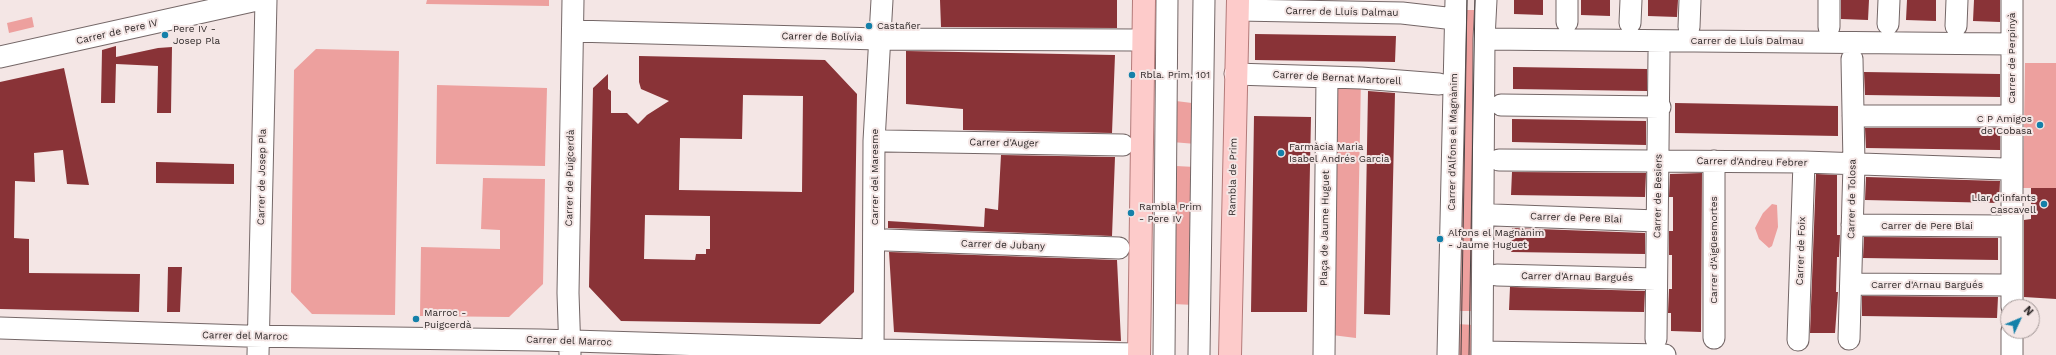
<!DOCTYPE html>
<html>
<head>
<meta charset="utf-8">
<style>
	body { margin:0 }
	#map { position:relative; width:2056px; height:355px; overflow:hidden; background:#f4e6e5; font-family:"Work Sans",sans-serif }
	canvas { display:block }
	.north { position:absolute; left:2000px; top:299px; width:40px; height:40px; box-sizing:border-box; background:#f4e6e5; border:1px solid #a59a99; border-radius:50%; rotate:46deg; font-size:11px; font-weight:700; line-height:16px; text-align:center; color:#2e2828 }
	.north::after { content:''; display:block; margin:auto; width:14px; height:18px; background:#1480a9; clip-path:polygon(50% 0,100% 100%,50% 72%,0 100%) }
</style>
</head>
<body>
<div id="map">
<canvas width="2056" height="355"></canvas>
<div class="north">N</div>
</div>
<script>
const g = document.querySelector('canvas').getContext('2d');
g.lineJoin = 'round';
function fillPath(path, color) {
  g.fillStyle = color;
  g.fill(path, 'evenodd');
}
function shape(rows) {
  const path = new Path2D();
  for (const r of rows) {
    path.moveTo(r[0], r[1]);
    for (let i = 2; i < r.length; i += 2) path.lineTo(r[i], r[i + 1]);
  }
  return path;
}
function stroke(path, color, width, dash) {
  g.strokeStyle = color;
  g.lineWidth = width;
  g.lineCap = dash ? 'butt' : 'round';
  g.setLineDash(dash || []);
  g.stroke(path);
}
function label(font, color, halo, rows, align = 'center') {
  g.font = font + ' "Work Sans",sans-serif';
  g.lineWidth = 4;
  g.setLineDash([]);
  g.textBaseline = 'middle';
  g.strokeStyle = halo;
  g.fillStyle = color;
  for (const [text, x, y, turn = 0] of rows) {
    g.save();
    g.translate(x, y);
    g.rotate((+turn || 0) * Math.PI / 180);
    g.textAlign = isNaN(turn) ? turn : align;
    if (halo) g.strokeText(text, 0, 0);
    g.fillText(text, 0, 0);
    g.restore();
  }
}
const green = shape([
	[427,0,549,0,549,6,426,4],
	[1462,10,1479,10,1475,311,1457,311],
	[32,17,34,27,9,33,7,23],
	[316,49,399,51,395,315,312,314,291,292,294,70],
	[2025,63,2056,63,2056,188,2023,188],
	[1336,77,1361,78,1356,338,1332,335],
	[437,85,547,88,545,166,436,164],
	[1176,101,1200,104,1196,144,1172,142],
	[1176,166,1195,167,1194,305,1173,304],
	[483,178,545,179,543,284,509,317,420,316,421,247,500,249,500,230,481,229],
	[1772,204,1777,205,1778,227,1772,246,1769,248,1759,239,1755,228,1763,213],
	[1457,324,1474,325,1476,355,1455,355]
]);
const building = shape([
	[940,0,1117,0,1117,28,941,27],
	[1514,0,1543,0,1543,15,1514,14],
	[1581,0,1610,0,1610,16,1581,15],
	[1648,0,1678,0,1677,17,1648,16],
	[1841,0,1869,0,1868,20,1841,19],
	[1907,0,1936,0,1936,21,1906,20],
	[1974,0,2000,0,2000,22,1973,21],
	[1255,34,1396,36,1395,62,1255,60],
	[116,46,116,57,158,48,172,47,171,113,157,113,158,66,116,64,115,103,101,103,102,50],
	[906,51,1115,55,1112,133,963,130,963,109,906,104],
	[639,56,825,60,857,94,854,292,820,324,621,321,589,287,593,88,608,74,608,89,611,91,611,113,627,113,638,124,647,115,669,101,641,89,639,82],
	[743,95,803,96,802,192,679,190,680,138,742,139],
	[645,215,710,216,710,249,706,249,706,254,696,254,695,260,644,259],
	[1513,67,1647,69,1647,91,1513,89],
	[64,68,89,185,67,184,63,150,34,153,35,182,15,181,14,238,29,239,29,273,140,274,139,312,0,309,0,82],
	[1864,72,2000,74,2000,97,1865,95],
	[1368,91,1395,93,1390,315,1364,314],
	[1675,103,1838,106,1838,136,1675,133],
	[1254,116,1311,117,1307,312,1251,312],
	[1512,119,1646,121,1646,145,1512,142],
	[1865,128,2000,128,2000,150,1866,148],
	[1001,155,1115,157,1112,236,888,228,888,221,984,227,985,208,998,210],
	[156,162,234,164,234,184,156,183],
	[1512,172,1646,173,1645,197,1511,195],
	[1702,173,1701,332,1671,331,1671,313,1668,313,1669,289,1672,289,1672,255,1669,255,1669,231,1673,231,1673,197,1669,197,1670,174],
	[1816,174,1837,175,1837,235,1840,235,1839,257,1837,257,1836,292,1838,292,1835,333,1810,333],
	[1866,177,2000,181,1999,203,1865,200],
	[2031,188,2056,188,2056,299,2024,297,2024,220,2031,219],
	[1512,228,1645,233,1645,254,1511,252],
	[1864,237,1998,238,1998,260,1863,258],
	[889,252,1117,260,1121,341,894,332],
	[168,267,182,267,180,312,167,312],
	[1510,287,1645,291,1644,312,1509,310],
	[1862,296,1998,297,1997,318,1862,316]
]);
const minor = shape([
	[1238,10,1402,13,1446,18],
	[1567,22,1567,0],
	[1630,23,1631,0],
	[1888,24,1889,0],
	[1956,26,1957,0],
	[1689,27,1690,0],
	[1829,27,1829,0],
	[573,31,879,39,1136,40,1142,43],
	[1484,39,2011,44],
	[0,57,257,0],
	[1235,74,1361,78,1439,84],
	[1501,105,1660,107],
	[1853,116,2005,116],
	[885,141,1123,145],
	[1499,160,1804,162,2004,169],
	[1494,215,1657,221],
	[1852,225,2003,226],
	[886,240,1119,248],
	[1497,275,1656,279],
	[1851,284,2003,285],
	[2012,307,2012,0],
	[0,328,245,336,540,340,873,350,1139,354],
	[1714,338,1714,161],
	[1656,339,1659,53],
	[1849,339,1854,164,1852,59],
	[1798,340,1804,162],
	[1482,352,1665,355],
	[570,354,568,293,573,0],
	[258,355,266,0],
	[873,355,874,141,882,0],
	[1164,355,1167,0],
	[1199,355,1204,0],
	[1324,355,1327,77],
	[1448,355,1456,0],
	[1482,355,1484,39,1486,0],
	[2012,355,2012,331]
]);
const major = shape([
	[1139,355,1144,0],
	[1230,355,1238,0]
]);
const tram = shape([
	[1461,355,1467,0],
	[1469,355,1475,0]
]);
const markers = [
	[869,26,4,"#1480a9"],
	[165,35,4,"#1480a9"],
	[1132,75,4,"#1480a9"],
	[2040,125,4,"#1480a9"],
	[1281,153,4,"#1480a9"],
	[2044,204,4,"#1480a9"],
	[1131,213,4,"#1480a9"],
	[1440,239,4,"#1480a9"],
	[416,319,4,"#1480a9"]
];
const streetNames = [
	["Carrer de Lluís Dalmau",1342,12,1],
	["Carrer de Pere IV",117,32,-13],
	["Carrer de Bolívia",822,37,1],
	["Carrer de Lluís Dalmau",1747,41],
	["Carrer de Perpinyà",2012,58,-90],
	["Carrer de Bernat Martorell",1337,78,3],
	["Carrer d'Alfons el Magnànim",1453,142,-89],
	["Carrer d'Auger",1004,143,1],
	["Carrer d'Andreu Febrer",1752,162,1],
	["Carrer de Josep Pla",262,177,-89],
	["Carrer del Maresme",875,177,-90],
	["Rambla de Prim",1233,177,-89],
	["Carrer de Puigcerdà",570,178,-89],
	["Carrer de Besiers",1658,196,-89],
	["Carrer de Tolosa",1852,199,-89],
	["Carrer de Pere Blai",1576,218,2],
	["Carrer de Pere Blai",1927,226],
	["Plaça de Jaume Huguet",1325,228,-89],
	["Carrer de Jubany",1003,245,2],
	["Carrer d'Aigüesmortes",1714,250,-90],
	["Carrer de Foix",1801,251,-88],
	["Carrer d'Arnau Bargués",1577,277,1],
	["Carrer d'Arnau Bargués",1927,285],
	["Carrer del Marroc",245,336,1],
	["Carrer del Marroc",569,341,2]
];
const poiNames = [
	["Castañer",877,26],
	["Pere IV -",173,29],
	["Josep Pla",173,41],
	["Rbla. Prim, 101",1140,75],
	["C P Amigos",2032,119,"right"],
	["de Cobasa",2032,131,"right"],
	["Farmàcia Maria",1289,147],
	["Isabel Andrés Garcia",1289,159],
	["Llar d'infants",2036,198,"right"],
	["Cascavell",2036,210,"right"],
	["Rambla Prim",1139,207],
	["- Pere IV",1139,219],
	["Alfons el Magnànim",1448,233],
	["- Jaume Huguet",1448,245],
	["Marroc -",424,313],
	["Puigcerdà",424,325]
];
fillPath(green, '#eda09e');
fillPath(building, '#893337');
stroke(minor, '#746767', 23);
stroke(major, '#b47b7a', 24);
stroke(minor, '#fff', 21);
stroke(major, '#fdcbca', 22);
stroke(tram, '#4a4343', 1);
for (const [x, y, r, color] of markers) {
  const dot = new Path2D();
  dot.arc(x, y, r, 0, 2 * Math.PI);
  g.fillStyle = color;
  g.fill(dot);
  stroke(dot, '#f4e6e5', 1.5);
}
label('10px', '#2e2828', '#f4e6e5', streetNames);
label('10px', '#2e2828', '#f4e6e5', poiNames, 'left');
</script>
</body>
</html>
